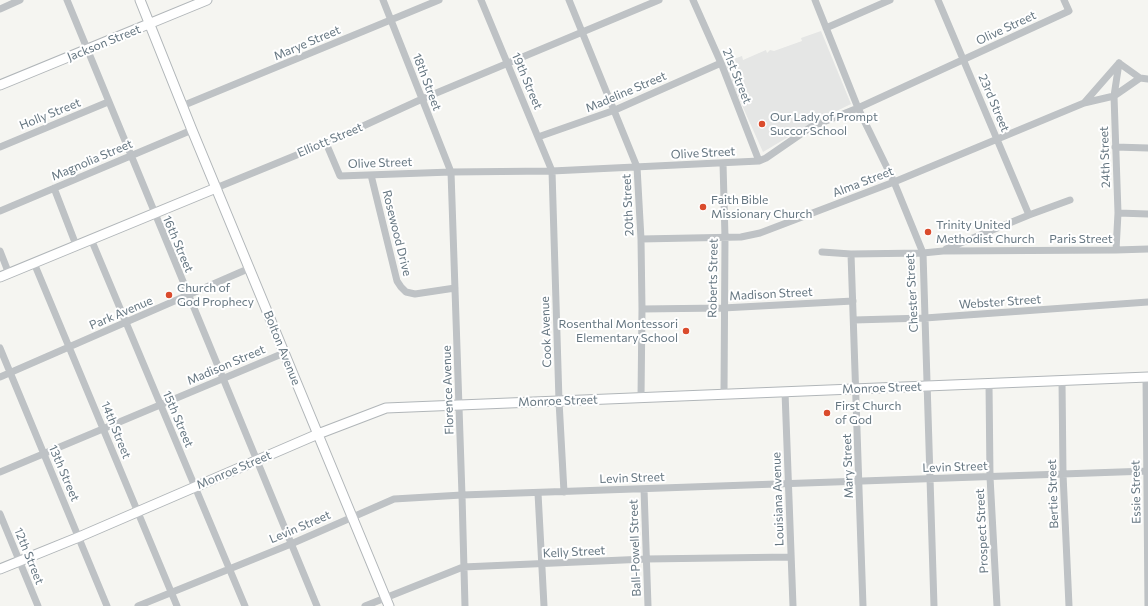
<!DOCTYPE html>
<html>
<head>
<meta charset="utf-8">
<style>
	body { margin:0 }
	canvas { display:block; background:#f5f5f1 }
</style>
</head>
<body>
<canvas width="1148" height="606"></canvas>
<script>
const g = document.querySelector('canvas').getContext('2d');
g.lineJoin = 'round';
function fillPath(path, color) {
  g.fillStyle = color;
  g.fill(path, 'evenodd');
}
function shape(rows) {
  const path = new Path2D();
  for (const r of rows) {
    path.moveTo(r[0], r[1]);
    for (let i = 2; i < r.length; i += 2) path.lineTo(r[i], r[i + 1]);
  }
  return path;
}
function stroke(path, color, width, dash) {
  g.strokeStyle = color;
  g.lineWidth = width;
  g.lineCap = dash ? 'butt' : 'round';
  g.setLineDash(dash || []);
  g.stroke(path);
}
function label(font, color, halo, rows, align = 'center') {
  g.font = font + ' Commissioner,sans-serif';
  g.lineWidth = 4;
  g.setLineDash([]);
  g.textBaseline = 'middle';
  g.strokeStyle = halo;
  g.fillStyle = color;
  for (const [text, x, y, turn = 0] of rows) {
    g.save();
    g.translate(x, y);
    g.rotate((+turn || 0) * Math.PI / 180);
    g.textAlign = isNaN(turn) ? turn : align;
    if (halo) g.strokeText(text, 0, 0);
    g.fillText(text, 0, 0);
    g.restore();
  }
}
const built = shape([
	[821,31,851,104,810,124,763,152,723,63,742,56,743,60,766,50,767,53,770,50,774,51,802,41,801,38]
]);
const minor = shape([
	[67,0,317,606],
	[383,0,451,172,462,495,465,606],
	[481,0,552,171,559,401,564,492],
	[569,0,637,167,641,239,642,309,641,397],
	[693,0,721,63,759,161],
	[815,0,858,108,894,182,923,253,934,606],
	[938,0,1029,215],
	[0,9,20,0],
	[826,28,890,0],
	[1119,63,1140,78,1148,79],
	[1084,103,1119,63],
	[182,106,439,0],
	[538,137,615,110,721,63],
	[326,143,340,176,451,172,552,171,759,161,766,158,811,127,858,108,1069,11,1064,0],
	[0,147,108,102],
	[1115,147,1148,148],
	[723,163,725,237,724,394],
	[371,175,397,281,401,287,406,292,415,294,455,288],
	[54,188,76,245],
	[216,188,326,143,422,99,659,0],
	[0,211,192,130],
	[1118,213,1148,214],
	[91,239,245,606],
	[641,239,741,237,760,233,894,182,1084,103,1114,96,1140,78],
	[946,249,1029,215,1070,200],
	[1116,250,1118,213,1114,96,1119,63],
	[0,251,9,274],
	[822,252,851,254,923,253,943,251,1116,250,1148,249],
	[851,254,863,606],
	[34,263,177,606],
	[642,309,723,308,853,301],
	[854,320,925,318,1148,302],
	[0,348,107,606],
	[0,377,250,268],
	[1146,377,1148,606],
	[1062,381,1063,474,1069,606],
	[989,384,990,477,997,606],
	[785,392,793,606],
	[0,472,284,353],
	[644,489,648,606],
	[538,493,544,606],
	[0,514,38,606],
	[138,606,291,544,394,499,462,495,1148,471],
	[365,606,463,567,646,559,791,557]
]);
const major = shape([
	[140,0,192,130,389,606],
	[0,85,207,0],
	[0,277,216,188],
	[0,569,79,537,318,434,386,408,1148,377]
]);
const markers = [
	[762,124,4,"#da4b2c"],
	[703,207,4,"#da4b2c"],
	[928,232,4,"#da4b2c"],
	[169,295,4,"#da4b2c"],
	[686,331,4,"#da4b2c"],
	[827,413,4,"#da4b2c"]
];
const streetNames = [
	["Olive Street",1006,28,-25],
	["Jackson Street",104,43,-22],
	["Marye Street",307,43,-23],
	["21st Street",737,76,68],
	["19th Street",527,81,67],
	["18th Street",427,82,69],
	["Madeline Street",626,92,-23],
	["23rd Street",994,103,67],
	["Holly Street",50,114,-22],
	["Elliott Street",330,140,-23],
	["Olive Street",703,153,-3],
	["24th Street",1105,157,-92],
	["Magnolia Street",92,160,-23],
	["Olive Street",380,163,-2],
	["Alma Street",863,182,-21],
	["20th Street",628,205,-93],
	["Rosewood Drive",397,233,76],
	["Paris Street",1081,239],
	["16th Street",178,244,67],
	["Roberts Street",713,278,-89],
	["Chester Street",912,293,-93],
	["Madison Street",771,294,-3],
	["Webster Street",1000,302,-4],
	["Park Avenue",121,313,-23],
	["Cook Avenue",546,332,-92],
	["Bolton Avenue",282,348,68],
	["Madison Street",226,365,-23],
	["Monroe Street",882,388,-2],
	["Florence Avenue",448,390,-92],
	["Monroe Street",558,401,-2],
	["15th Street",178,419,67],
	["14th Street",116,430,68],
	["Mary Street",848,466,-92],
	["Levin Street",955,467,-2],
	["Monroe Street",234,470,-23],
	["13th Street",64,473,67],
	["Levin Street",632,478,-2],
	["Essie Street",1136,492,-91],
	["Bertie Street",1053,494,-92],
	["Louisiana Avenue",778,499,-92],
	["Levin Street",300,527,-23],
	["Prospect Street",982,531,-93],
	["Ball-Powell Street",635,548,-92],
	["Kelly Street",574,552,-3],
	["12th Street",29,556,68]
];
const poiNames = [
	["Our Lady of Prompt",770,117],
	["Succor School",770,131],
	["Faith Bible",711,200],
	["Missionary Church",711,214],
	["Trinity United",936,225],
	["Methodist Church",936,239],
	["Church of",177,288],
	["God Prophecy",177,302],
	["Rosenthal Montessori",678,324,"right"],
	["Elementary School",678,338,"right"],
	["First Church",835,406],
	["of God",835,420]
];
fillPath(built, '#e5e6e5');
stroke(major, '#b1b6b9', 11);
stroke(minor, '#bec2c5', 7);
stroke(major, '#fff', 9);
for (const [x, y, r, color] of markers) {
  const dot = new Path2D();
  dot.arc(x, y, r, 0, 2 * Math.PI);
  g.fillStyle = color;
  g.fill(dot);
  stroke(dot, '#fff', 1.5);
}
label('12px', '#657681', '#fff', streetNames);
label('12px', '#657681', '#fff', poiNames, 'left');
</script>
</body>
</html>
